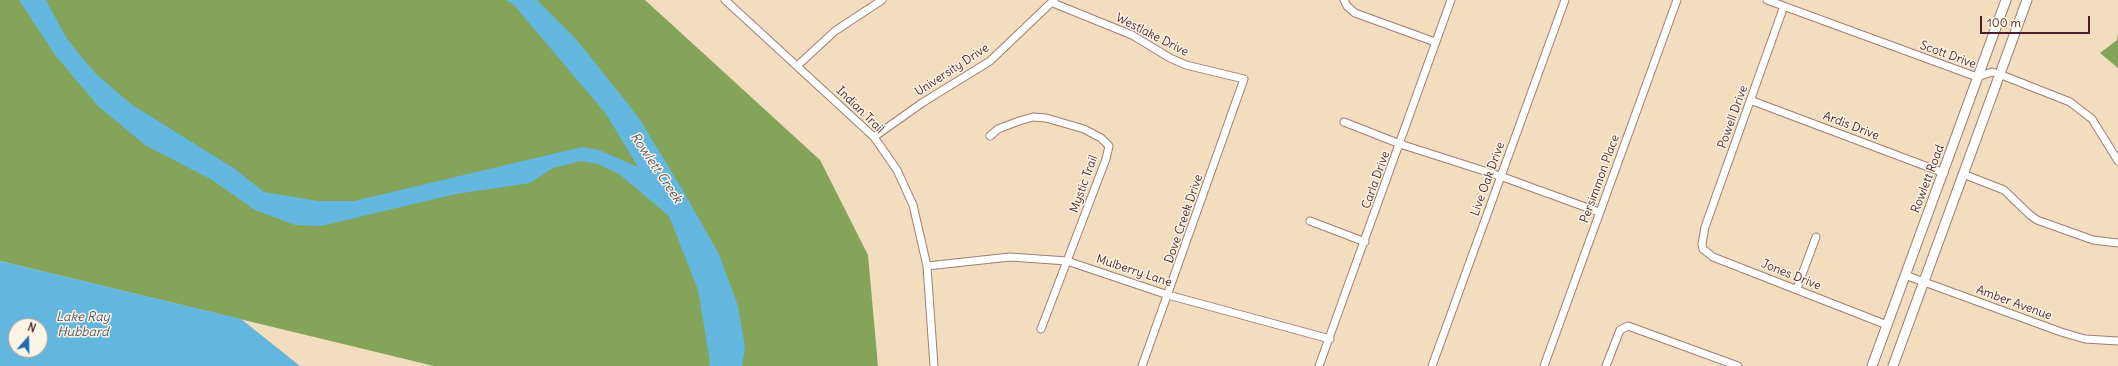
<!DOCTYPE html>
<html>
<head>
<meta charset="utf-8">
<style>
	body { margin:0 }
	#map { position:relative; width:2118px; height:366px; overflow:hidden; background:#f2ddbf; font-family:Delius,sans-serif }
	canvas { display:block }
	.north { position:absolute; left:8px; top:318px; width:40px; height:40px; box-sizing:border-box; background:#fcf5e5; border:1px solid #b59f9b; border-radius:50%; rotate:20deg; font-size:11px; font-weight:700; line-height:16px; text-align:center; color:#4a1f2b }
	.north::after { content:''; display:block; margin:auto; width:14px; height:18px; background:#1f6fb2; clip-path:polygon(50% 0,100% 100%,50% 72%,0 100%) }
	.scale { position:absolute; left:1980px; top:16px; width:110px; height:18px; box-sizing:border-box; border:2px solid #4a1f2b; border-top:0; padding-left:5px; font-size:12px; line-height:14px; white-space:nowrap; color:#4a1f2b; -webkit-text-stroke:3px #fcf5e5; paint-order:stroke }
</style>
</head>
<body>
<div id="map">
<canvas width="2118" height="366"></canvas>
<div class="north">N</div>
<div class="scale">100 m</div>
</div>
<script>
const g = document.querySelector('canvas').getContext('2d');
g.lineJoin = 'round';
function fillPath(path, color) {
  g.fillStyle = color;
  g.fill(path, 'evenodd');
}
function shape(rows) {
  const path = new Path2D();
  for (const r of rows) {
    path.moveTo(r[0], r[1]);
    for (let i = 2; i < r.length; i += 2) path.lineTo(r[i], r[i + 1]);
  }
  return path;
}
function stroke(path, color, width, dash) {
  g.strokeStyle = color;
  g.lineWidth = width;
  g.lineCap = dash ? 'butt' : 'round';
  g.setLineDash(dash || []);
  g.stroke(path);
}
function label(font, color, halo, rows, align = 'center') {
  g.font = font + ' Delius,sans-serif';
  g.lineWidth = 3;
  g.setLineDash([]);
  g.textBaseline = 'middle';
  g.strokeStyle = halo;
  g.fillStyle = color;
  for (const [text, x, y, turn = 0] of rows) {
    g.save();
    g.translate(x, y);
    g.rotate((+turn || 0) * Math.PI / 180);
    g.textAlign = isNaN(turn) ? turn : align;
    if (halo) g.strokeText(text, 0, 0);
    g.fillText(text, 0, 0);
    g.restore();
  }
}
const forest = shape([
	[0,0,645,0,820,160,868,255,878,366,434,366,0,261],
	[2118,33,2118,68,2100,53,2117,40]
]);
const water = shape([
	[19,0,46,0,67,39,96,74,131,104,235,169,264,192,318,201,354,201,582,147,599,150,638,167,606,114,513,4,505,0,537,0,577,40,639,118,682,189,719,254,738,306,745,347,742,366,709,366,710,362,698,290,669,216,619,174,598,164,581,161,553,168,530,183,456,194,321,226,295,225,255,210,212,180,145,145,99,107,55,55],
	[0,261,241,319,300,366,0,366],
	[16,326,40,326,40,350,16,350]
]);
const minor = shape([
	[725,0,874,137,897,170,913,205,927,266,934,366],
	[1344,0,1347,6,1355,13,1435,42],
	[1767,0,1977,77,1992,72,1999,74,2070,102,2092,119,2118,161],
	[1053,3,1132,35,1170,58,1186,65,1244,79,1142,366],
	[1784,6,1705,227,1702,244,1703,249,1713,257,1887,325],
	[797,66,835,31,882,0],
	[1750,100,1944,173],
	[1344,122,1400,144,1500,176,1599,212],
	[990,136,998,129,1019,121,1033,117,1046,118,1084,129,1101,138,1109,146,1106,159,1041,329],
	[874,137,922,103,990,61,1054,0],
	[1963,174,2004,190,2030,215,2037,220,2093,240,2118,243],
	[1310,221,1365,242],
	[927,266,1010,257,1067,261,1168,295,1330,339],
	[1905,275,2061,332,2085,339,2118,341],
	[1797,288,1816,237],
	[1319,366,1451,0],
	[1432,366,1565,0],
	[1544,366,1677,0],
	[1606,366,1620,330,1628,326,1738,366]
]);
const major = shape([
	[1872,366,2006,0],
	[1893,366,2027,0]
]);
const streetNames = [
	["Westlake Drive",1152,35,27],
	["Scott Drive",1948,55,20],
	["University Drive",952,70,-33],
	["Indian Trail",860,110,44],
	["Powell Drive",1733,117,-70],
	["Ardis Drive",1851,126,21],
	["Live Oak Drive",1488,179,-70],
	["Persimmon Place",1600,179,-70],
	["Rowlett Road",1928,179,-69],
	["Carla Drive",1376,180,-70],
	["Mystic Trail",1084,184,-70],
	["Dove Creek Drive",1184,219,-71],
	["Mulberry Lane",1134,271,18],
	["Jones Drive",1791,275,22],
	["Amber Avenue",2014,303,20]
];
const waterNames = [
	["Rowlett Creek",656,168,56],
	["Lake Ray",83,317],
	["Hubbard",83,332]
];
fillPath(forest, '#83a459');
fillPath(water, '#63b6de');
stroke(minor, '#9e7e75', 9);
stroke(major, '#9e7e75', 11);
stroke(minor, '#fff', 7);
stroke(major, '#fff', 9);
label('12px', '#4a1f2b', '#fcf5e5', streetNames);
label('italic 13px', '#53546a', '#fcf5e5', waterNames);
</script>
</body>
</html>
